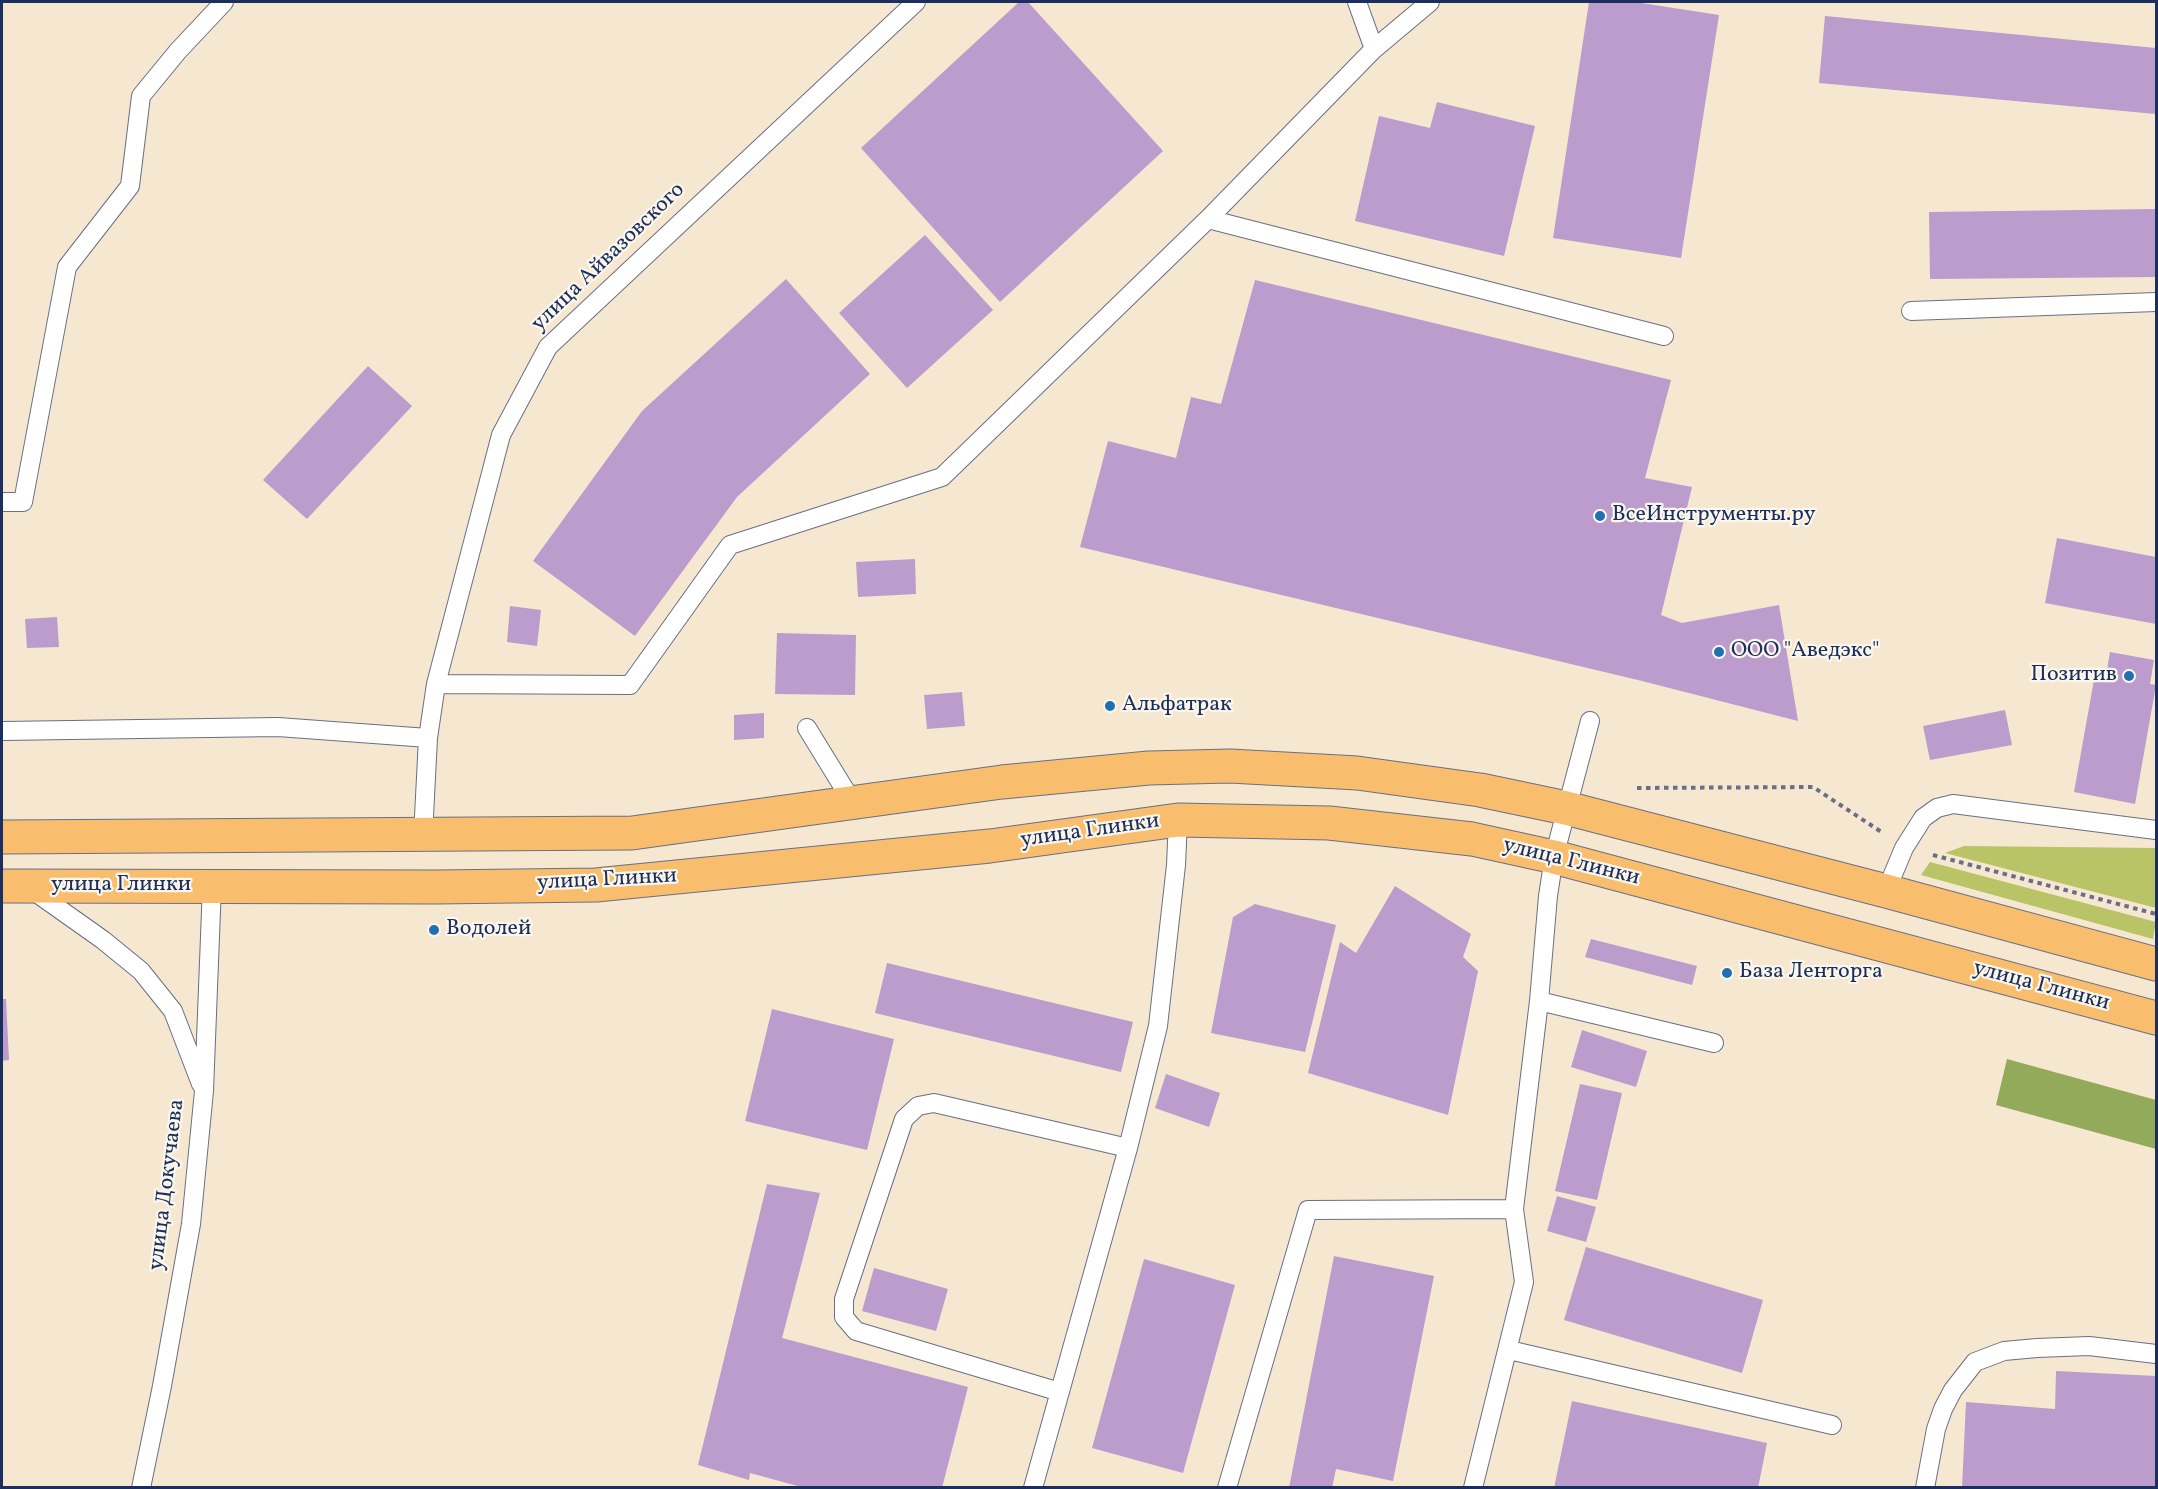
<!DOCTYPE html>
<html>
<head>
<meta charset="utf-8">
<style>
	body { margin:0 }
	#map { position:relative; width:2158px; height:1489px; overflow:hidden; background:#f6e7d0; font-family:Vollkorn,serif }
	canvas { display:block }
	.frame { position:absolute; inset:0; border:3px solid #1b2f5e; pointer-events:none }
</style>
</head>
<body>
<div id="map">
<canvas width="2158" height="1489"></canvas>
<div class="frame"></div>
</div>
<script>
const g = document.querySelector('canvas').getContext('2d');
g.lineJoin = 'round';
function fillPath(path, color) {
  g.fillStyle = color;
  g.fill(path, 'evenodd');
}
function shape(rows) {
  const path = new Path2D();
  for (const r of rows) {
    path.moveTo(r[0], r[1]);
    for (let i = 2; i < r.length; i += 2) path.lineTo(r[i], r[i + 1]);
  }
  return path;
}
function stroke(path, color, width, dash) {
  g.strokeStyle = color;
  g.lineWidth = width;
  g.lineCap = dash ? 'butt' : 'round';
  g.setLineDash(dash || []);
  g.stroke(path);
}
function label(font, color, halo, rows, align = 'center') {
  g.font = font + ' Vollkorn,serif';
  g.lineWidth = 4.5;
  g.setLineDash([]);
  g.textBaseline = 'middle';
  g.strokeStyle = halo;
  g.fillStyle = color;
  for (const [text, x, y, turn = 0] of rows) {
    g.save();
    g.translate(x, y);
    g.rotate((+turn || 0) * Math.PI / 180);
    g.textAlign = isNaN(turn) ? turn : align;
    if (halo) g.strokeText(text, 0, 0);
    g.fillText(text, 0, 0);
    g.restore();
  }
}
const green = shape([
	[1964,846,2156,848,2156,908,1945,853],
	[1930,862,2156,922,2153,939,1921,875]
]);
const forest = shape([
	[2007,1059,2156,1100,2156,1149,1996,1105]
]);
const building = shape([
	[1019,2,1028,2,1163,151,1000,302,861,148],
	[1589,2,1635,2,1719,15,1681,258,1553,238],
	[1825,16,2156,48,2156,114,1819,83],
	[1437,102,1535,126,1504,256,1355,221,1379,116,1430,128],
	[2156,209,2156,277,1930,279,1929,212],
	[925,235,993,310,907,388,839,313],
	[786,279,870,374,737,497,635,636,533,561,642,411],
	[1255,280,1671,380,1645,478,1692,487,1661,615,1682,623,1779,605,1798,721,1642,681,1080,547,1108,441,1176,458,1191,397,1221,404],
	[368,366,412,406,307,519,263,480],
	[2057,538,2156,557,2156,624,2045,603],
	[915,559,916,594,858,597,856,562],
	[510,606,541,610,537,646,507,642],
	[57,617,59,647,27,648,25,619],
	[777,633,856,635,855,695,775,694],
	[2110,652,2154,660,2150,684,2156,685,2135,804,2074,792,2095,674,2106,676],
	[962,692,965,726,927,729,924,695],
	[2005,710,2012,745,1930,760,1923,726],
	[764,713,764,738,734,740,734,715],
	[1395,886,1471,934,1463,957,1478,971,1448,1115,1308,1073,1340,942,1356,953],
	[1255,904,1336,925,1305,1052,1211,1033,1233,917],
	[1591,939,1697,966,1692,985,1585,957],
	[887,963,1133,1022,1121,1072,875,1013],
	[2,999,6,999,9,1060,2,1061],
	[772,1009,894,1039,867,1150,745,1121],
	[1582,1030,1647,1051,1636,1087,1571,1067],
	[1166,1074,1220,1093,1209,1127,1155,1108],
	[1580,1084,1622,1093,1597,1200,1555,1191],
	[767,1184,820,1193,782,1338,968,1387,942,1488,805,1488,750,1473,749,1480,698,1465],
	[1557,1196,1596,1207,1586,1242,1547,1231],
	[1586,1247,1763,1300,1742,1373,1564,1320],
	[1334,1256,1434,1276,1393,1481,1336,1469,1332,1488,1289,1488],
	[1144,1259,1235,1285,1183,1473,1092,1448],
	[874,1268,948,1289,936,1331,862,1311],
	[2056,1371,2156,1376,2156,1488,1962,1488,1966,1402,2055,1409],
	[1572,1401,1767,1443,1758,1488,1554,1488]
]);
const path = shape([
	[1637,788,1813,787,1883,833],
	[1933,855,2156,914]
]);
const lane = shape([
	[1357,2,1374,49],
	[1208,219,1374,49,1430,2],
	[1911,311,2156,302],
	[2,502,23,502,67,267,130,186,141,96,178,51,224,2],
	[436,684,630,685,730,545,942,477,1208,219,1664,336],
	[807,728,853,803],
	[2,731,278,727,428,738],
	[423,836,428,738,436,684,501,435,548,347,916,2],
	[31,889,103,940,141,971,173,1011,201,1084],
	[1886,891,1904,848,1923,818,1937,808,1953,804,2156,830],
	[1539,1001,1714,1043],
	[1509,1350,1832,1425],
	[1060,1392,856,1331,844,1317,844,1299,904,1119,918,1106,934,1103,1128,1148],
	[141,1488,162,1386,191,1224,204,1091,212,885],
	[1033,1488,1128,1148,1158,1026,1176,865,1178,820],
	[1227,1488,1308,1210,1514,1209,1539,1001,1548,896,1554,857,1590,721],
	[1473,1488,1524,1282,1514,1209],
	[1925,1488,1936,1429,1943,1409,1953,1390,1975,1362,2004,1351,2037,1348,2089,1346,2156,1354]
]);
const highway = shape([
	[2,837,632,833,1002,782,1149,768,1230,766,1357,773,1480,790,1566,808,1886,891,2156,964],
	[2,886,436,887,596,885,990,846,1178,820,1329,823,1472,839,1554,857,2156,1018]
]);
const markers = [
	[1600,516,6,"#1f6fb2"],
	[1719,652,6,"#1f6fb2"],
	[2129,676,6,"#1f6fb2"],
	[1110,706,6,"#1f6fb2"],
	[434,930,6,"#1f6fb2"],
	[1727,973,6,"#1f6fb2"]
];
const streetNames = [
	["улица Айвазовского",609,258,-44],
	["улица Глинки",1090,832,-8],
	["улица Глинки",1571,863,14],
	["улица Глинки",607,881,-3],
	["улица Глинки",121,886],
	["улица Глинки",2041,987,15],
	["улица Докучаева",168,1185,-83]
];
const poiNames = [
	["ВсеИнструменты.ру",1612,516],
	["ООО \"Аведэкс\"",1731,652],
	["Позитив",2117,676,"right"],
	["Альфатрак",1122,706],
	["Водолей",446,930],
	["База Ленторга",1739,973]
];
fillPath(green, '#b8c465');
fillPath(forest, '#92aa5a');
fillPath(building, '#bc9ccc');
stroke(lane, '#686f86', 20);
stroke(highway, '#686f86', 35);
stroke(path, '#686f86', 4, [4.5, 4.5]);
stroke(lane, '#fff', 18);
stroke(highway, '#f9be6d', 33);
for (const [x, y, r, color] of markers) {
  const dot = new Path2D();
  dot.arc(x, y, r, 0, 2 * Math.PI);
  g.fillStyle = color;
  g.fill(dot);
  stroke(dot, '#fbf7ec', 2);
}
label('22px', '#1b2f5e', '#fbf7ec', streetNames);
label('22px', '#1b2f5e', '#fbf7ec', poiNames, 'left');
</script>
</body>
</html>
